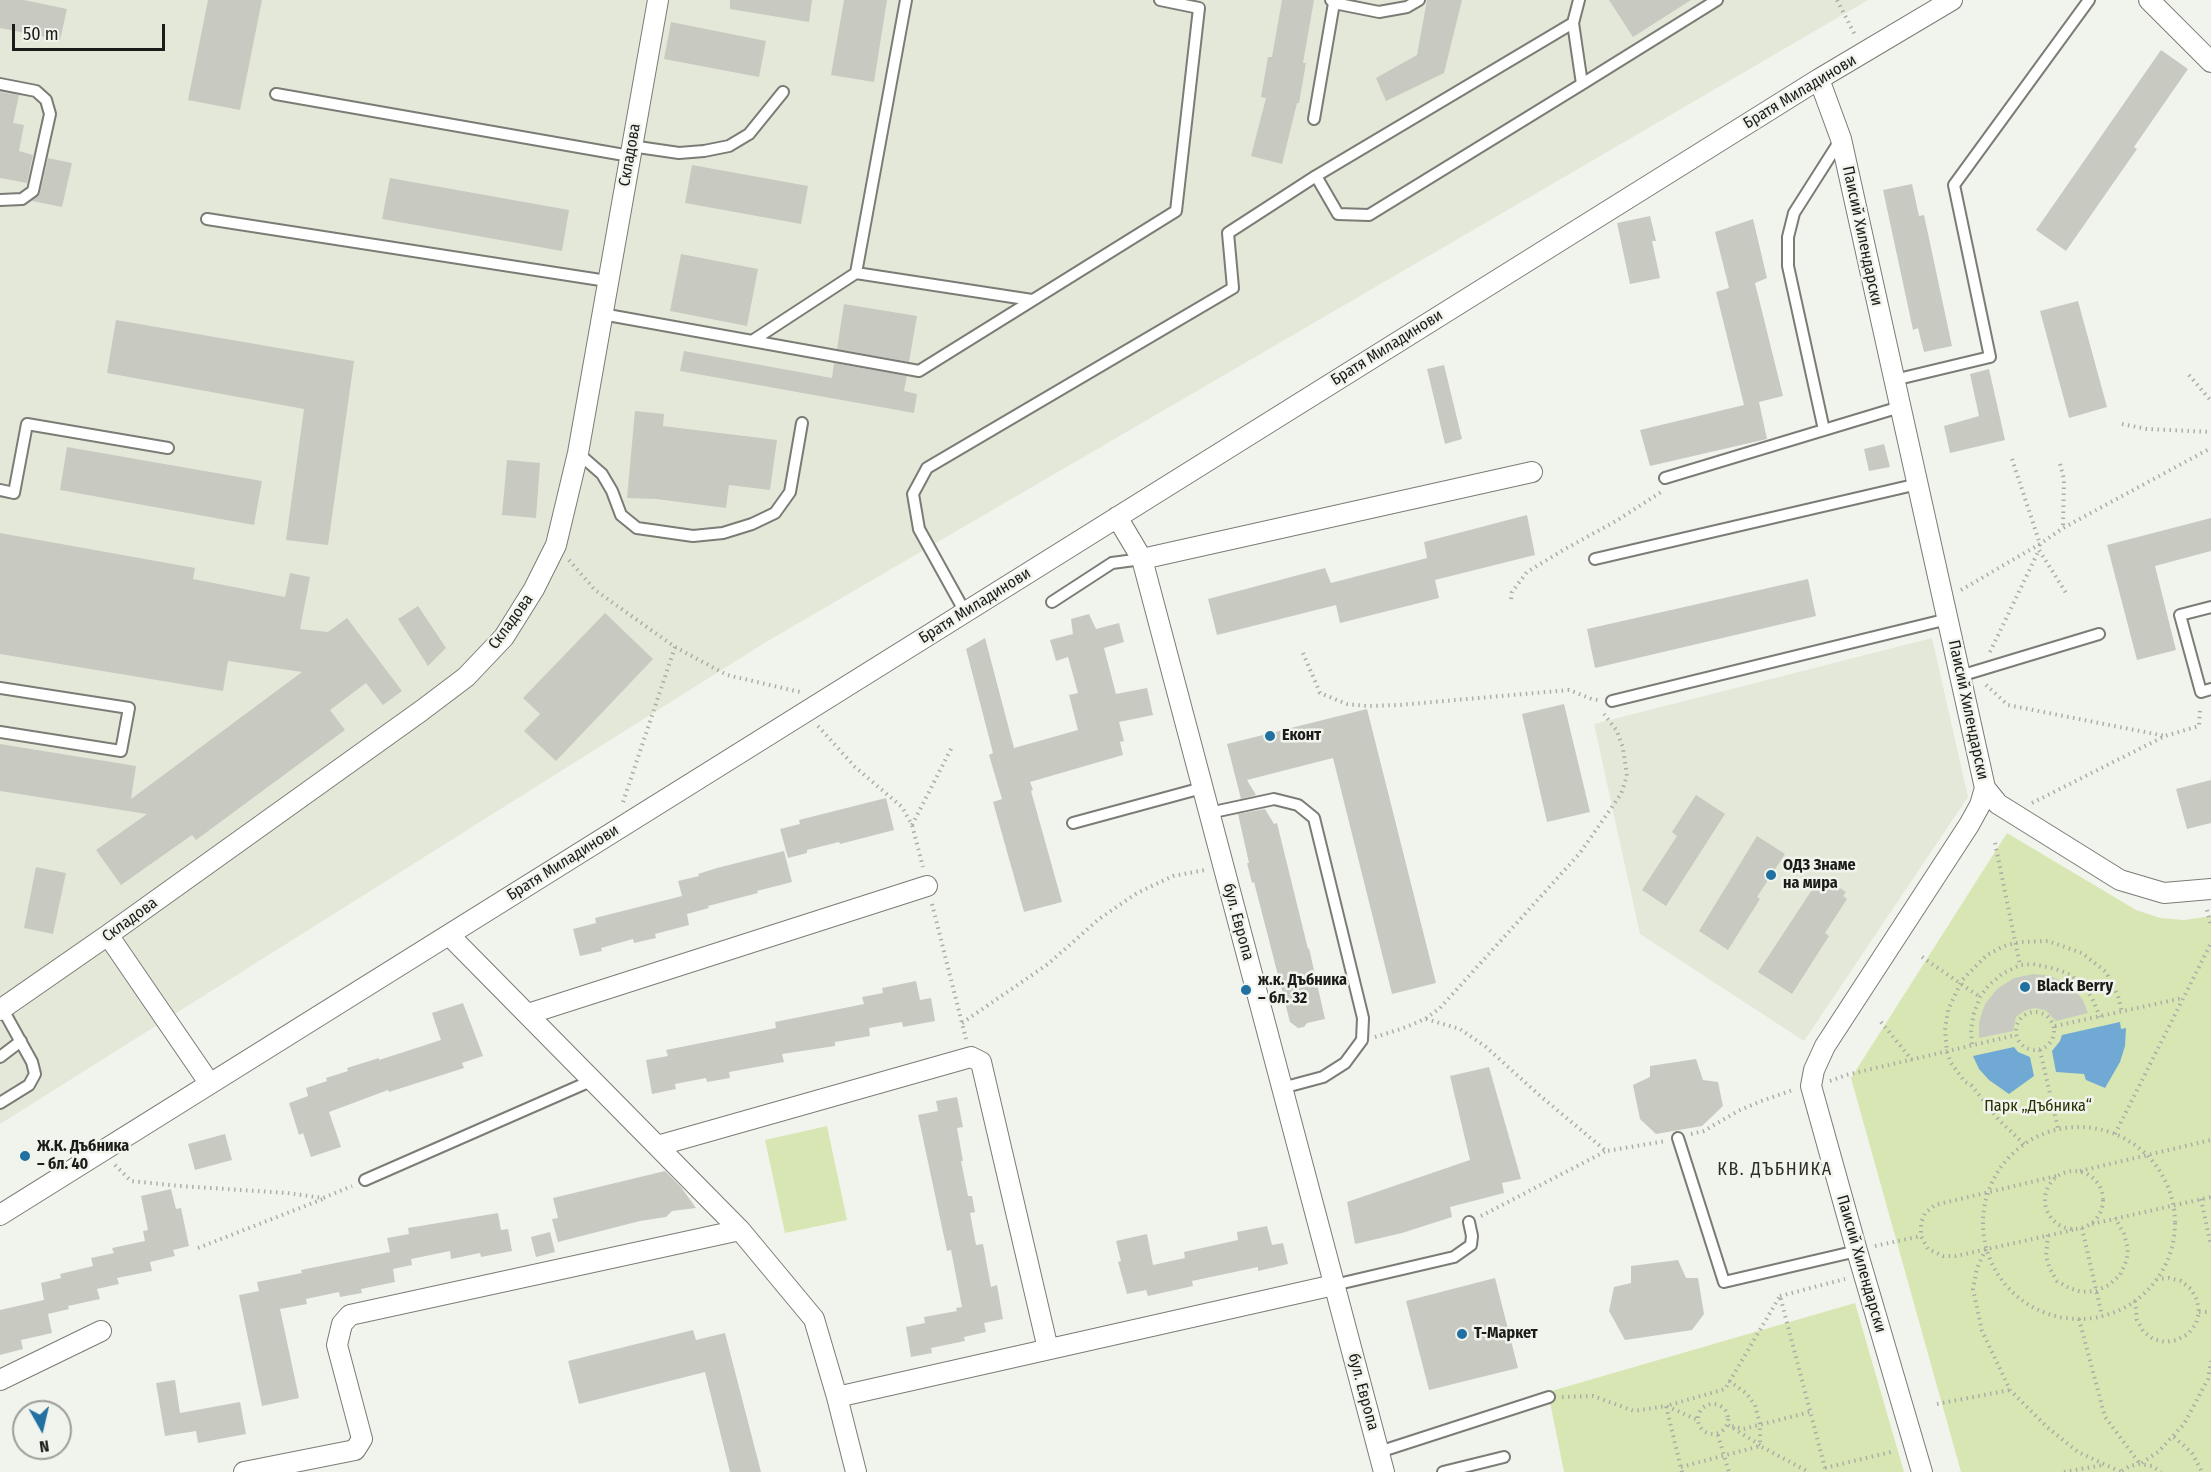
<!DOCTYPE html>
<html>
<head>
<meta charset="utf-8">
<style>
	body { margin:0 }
	#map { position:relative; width:2211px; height:1472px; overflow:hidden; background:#f1f4ec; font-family:"Fira Sans Condensed",sans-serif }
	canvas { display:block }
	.north { position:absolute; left:12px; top:1400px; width:60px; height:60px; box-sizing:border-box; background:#f1f4ec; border:2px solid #9b9e98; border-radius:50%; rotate:172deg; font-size:16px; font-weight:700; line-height:24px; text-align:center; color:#1b1c19 }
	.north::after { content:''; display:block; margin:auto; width:21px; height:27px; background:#2070a1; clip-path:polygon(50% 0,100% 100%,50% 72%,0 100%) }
	.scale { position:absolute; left:12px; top:24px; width:153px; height:27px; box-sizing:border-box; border:3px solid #1b1c19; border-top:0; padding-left:8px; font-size:18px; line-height:21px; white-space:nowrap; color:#1b1c19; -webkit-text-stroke:4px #f1f4ec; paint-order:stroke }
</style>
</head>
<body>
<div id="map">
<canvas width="2211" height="1472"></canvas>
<div class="north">N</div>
<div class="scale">50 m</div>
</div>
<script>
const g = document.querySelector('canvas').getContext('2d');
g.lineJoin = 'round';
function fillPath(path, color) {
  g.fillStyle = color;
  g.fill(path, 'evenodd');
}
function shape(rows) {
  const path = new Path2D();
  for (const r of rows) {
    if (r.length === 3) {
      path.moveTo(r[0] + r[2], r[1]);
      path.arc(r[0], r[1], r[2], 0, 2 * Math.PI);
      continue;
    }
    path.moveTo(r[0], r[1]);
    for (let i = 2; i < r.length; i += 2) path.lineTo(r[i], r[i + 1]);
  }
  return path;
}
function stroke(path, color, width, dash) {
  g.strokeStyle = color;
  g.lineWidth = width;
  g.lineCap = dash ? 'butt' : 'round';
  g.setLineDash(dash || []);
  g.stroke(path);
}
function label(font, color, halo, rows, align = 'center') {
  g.font = font + ' "Fira Sans Condensed",sans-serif';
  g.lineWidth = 5;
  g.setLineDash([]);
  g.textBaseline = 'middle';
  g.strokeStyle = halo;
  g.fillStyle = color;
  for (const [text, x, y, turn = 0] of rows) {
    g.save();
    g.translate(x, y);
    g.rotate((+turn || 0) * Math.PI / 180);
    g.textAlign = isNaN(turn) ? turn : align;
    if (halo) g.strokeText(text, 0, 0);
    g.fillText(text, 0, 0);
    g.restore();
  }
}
const built = shape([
	[0,0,1868,0,766,642,0,1124],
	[1932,638,1968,797,1804,1041,1640,934,1594,724]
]);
const green = shape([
	[2007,833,2136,910,2160,918,2184,920,2211,916,2211,1472,1961,1472,1851,1078],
	[827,1126,847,1220,785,1233,765,1140],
	[1855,1303,1904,1472,1564,1472,1548,1392]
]);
const water = shape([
	[2120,1022,2121,1029,2126,1028,2125,1046,2120,1062,2105,1088,2086,1080,2084,1074,2056,1072,2052,1051,2060,1041,2062,1035],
	[2014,1047,2018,1052,2030,1057,2034,1076,2009,1094,1989,1080,1979,1069,1973,1056]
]);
const building = shape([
	[0,0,24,0,67,9,60,40,0,28],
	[208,0,262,0,240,110,188,100],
	[730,0,812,0,809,22,730,9],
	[844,0,887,0,874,82,831,75],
	[1282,0,1314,0,1303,63,1306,63,1299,103,1297,103,1282,164,1251,156,1266,98,1261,97,1268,57,1272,57],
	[1427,0,1462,0,1444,73,1386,101,1376,78,1417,55],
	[1609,0,1691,0,1633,37],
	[671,22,766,41,759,77,664,59],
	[2161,50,2188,69,2134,147,2137,149,2066,251,2036,230],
	[0,92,19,95,13,123,24,125,19,151,33,155,27,183,0,178],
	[48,158,72,163,62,207,32,201,40,193],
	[692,165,808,186,801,224,685,203],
	[390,178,569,210,562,251,382,219],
	[1912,184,1919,216,1924,215,1952,346,1924,352,1918,328,1913,330,1883,190],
	[1650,216,1656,241,1652,241,1660,278,1630,284,1617,223],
	[1753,219,1767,278,1755,283,1783,396,1759,402,1767,439,1650,466,1640,430,1744,405,1716,292,1729,288,1715,232],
	[681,254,758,269,747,326,670,311],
	[2078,301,2107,407,2069,418,2040,311],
	[844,304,917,316,909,362,837,349],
	[116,320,354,361,328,545,286,540,304,409,107,373],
	[684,351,832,378,834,363,907,376,904,391,917,394,914,413,680,371],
	[1444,365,1462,439,1445,444,1427,369],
	[1989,369,2005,440,1950,453,1944,426,1979,416,1970,374],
	[635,411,664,414,663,426,777,440,770,490,729,485,726,508,656,499,627,498],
	[1884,444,1890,467,1869,471,1864,449],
	[67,447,262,481,254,525,60,490],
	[507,460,540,463,536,518,502,515],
	[1527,515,1535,555,1435,580,1439,598,1340,623,1336,605,1217,635,1208,599,1325,568,1331,583,1427,558,1424,542],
	[2211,518,2211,551,2155,566,2176,650,2137,660,2107,545],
	[0,533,195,568,193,579,285,597,290,573,310,577,300,629,328,632,347,618,402,691,383,705,366,683,330,710,345,730,196,840,192,835,121,885,96,850,147,814,0,791,0,744,136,766,131,799,302,672,228,661,223,691,0,654],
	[1808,579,1816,616,1595,668,1587,629],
	[418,606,446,648,428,666,398,619],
	[605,613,653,659,556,761,524,731,540,714,523,698],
	[1089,614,1096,629,1119,623,1124,642,1104,648,1116,694,1147,688,1153,715,1119,722,1124,741,1120,742,1123,755,1030,782,1033,790,1031,791,1062,902,1024,912,993,802,1002,799,989,755,993,753,966,649,985,638,1014,748,1078,730,1069,695,1078,693,1068,657,1056,661,1050,640,1073,634,1071,619],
	[1564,704,1590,812,1547,822,1522,714],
	[1367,709,1436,983,1392,994,1333,758,1247,780,1256,795,1241,799,1227,744],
	[2211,780,2211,823,2187,829,2176,789],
	[1696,795,1725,814,1666,906,1642,890,1677,836,1672,832],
	[886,798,894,830,840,844,839,842,807,850,807,853,788,858,780,829,800,824,799,820],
	[1265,809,1274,824,1277,823,1308,949,1309,948,1325,1019,1307,1023,1304,1027,1298,1028,1290,1022,1254,882,1252,883,1247,863,1249,863,1238,814],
	[1757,836,1785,854,1757,897,1760,899,1728,950,1699,931],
	[784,851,792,882,757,891,758,893,708,906,709,908,687,914,689,925,655,934,656,938,634,943,633,939,601,948,602,951,580,956,573,929,596,923,595,918,682,896,678,881,699,876,698,874,717,868],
	[36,867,66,873,53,934,24,928],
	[1821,876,1846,892,1843,896,1847,899,1825,933,1829,936,1792,994,1758,972],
	[2034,974,2050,976,2070,985,2083,1000,2088,1013,2056,1021,2045,1010,2034,1008,2024,1011,2016,1017,2013,1031,1979,1038,1979,1022,1985,1004,1997,989,2014,978],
	[916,981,920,1000,931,998,935,1021,903,1027,902,1022,869,1028,870,1036,835,1042,835,1046,782,1054,784,1062,729,1072,730,1078,707,1082,706,1078,675,1084,676,1089,652,1094,646,1060,668,1056,666,1050,776,1028,775,1022,864,1004,862,997,883,993,882,988],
	[463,1003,483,1056,462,1063,464,1068,389,1092,388,1090,329,1112,341,1147,311,1157,303,1133,299,1135,289,1103,308,1096,306,1088,327,1081,326,1078,348,1071,347,1068,379,1058,379,1060,441,1040,432,1013],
	[1696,1059,1703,1080,1718,1082,1723,1106,1702,1126,1656,1134,1640,1119,1633,1085,1650,1077,1650,1066],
	[1489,1067,1521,1179,1502,1183,1504,1193,1450,1207,1452,1217,1402,1233,1355,1244,1347,1202,1470,1160,1450,1076],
	[957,1097,963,1127,957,1128,963,1161,961,1161,968,1196,972,1196,975,1212,970,1213,976,1245,983,1244,991,1287,997,1285,1003,1319,984,1323,986,1332,964,1337,965,1341,931,1348,932,1353,911,1357,906,1327,925,1323,924,1317,957,1311,956,1308,962,1307,951,1250,947,1251,918,1115,938,1111,936,1101],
	[225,1134,232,1160,195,1170,188,1144],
	[665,1171,681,1187,696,1208,672,1211,666,1217,640,1221,558,1242,552,1219,558,1218,553,1198],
	[171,1189,176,1209,181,1208,189,1246,173,1250,175,1256,150,1262,152,1271,117,1278,119,1284,97,1289,100,1299,68,1306,69,1309,48,1314,52,1333,21,1340,23,1349,0,1355,0,1310,44,1300,41,1283,61,1278,60,1274,93,1266,91,1258,114,1253,112,1248,145,1241,143,1231,148,1230,141,1196],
	[498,1213,501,1230,508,1229,512,1251,481,1257,480,1253,451,1259,450,1251,411,1259,412,1265,393,1269,395,1282,361,1289,362,1293,340,1297,339,1292,306,1299,307,1304,280,1309,299,1398,262,1406,239,1295,259,1291,257,1282,302,1273,301,1270,390,1252,387,1238,409,1234,408,1228],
	[1267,1226,1272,1245,1283,1243,1288,1264,1258,1271,1258,1267,1192,1281,1193,1286,1148,1296,1146,1290,1127,1294,1118,1262,1121,1261,1116,1241,1147,1234,1153,1265,1185,1258,1184,1252,1238,1240,1237,1232],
	[550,1232,555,1252,536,1257,531,1237],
	[1678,1260,1686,1278,1698,1278,1704,1314,1692,1330,1625,1340,1609,1311,1614,1287,1631,1283,1631,1266],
	[1495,1278,1518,1368,1429,1390,1406,1301],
	[693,1330,696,1340,725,1333,761,1472,730,1472,705,1372,579,1404,568,1361],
	[175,1380,180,1413,240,1402,246,1434,198,1443,196,1431,165,1436,156,1383]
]);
const path = shape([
	[1837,0,1856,37],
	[2189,375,2211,401],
	[2122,424,2147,429,2211,432],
	[2012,459,2040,544,2039,550,2066,593],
	[2060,464,2064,479,2063,527],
	[569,560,595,590,675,647,727,675,800,692],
	[1961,590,2040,544,2063,528,2211,448],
	[1511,599,1512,592,1527,572,1565,549,1616,521,1661,492],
	[1990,652,2039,550],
	[1303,653,1320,693,1347,704,1367,706,1399,705,1569,690,1592,699,1598,700],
	[1986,685,2008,705,2165,736],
	[818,726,855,767,902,807,912,825,923,867],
	[623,802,675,647],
	[2032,803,2165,736,2199,726,2200,707],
	[912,825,952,747],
	[1995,843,2020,965],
	[932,904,966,1039],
	[2207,910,2211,926],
	[1922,957,1980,997],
	[2035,1031,19],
	[1426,1019,1460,1029,1486,1047,1538,1094,1606,1151,1666,1141],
	[1881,1022,1912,1060],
	[962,1023,1048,964,1099,919,1137,893,1173,876,1205,870],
	[2055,1026,2183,998],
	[1375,1037,1401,1029,1425,1019,1440,1008,1580,853,1621,794,1627,776,1623,748,1617,731,1604,714],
	[1972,1044,1971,1029,1974,1013,1980,997,1989,985,2002,974,2020,965,2033,964,2056,969,2071,975,2085,988,2092,998,2100,1017],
	[2040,1050,2058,1129],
	[1830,1081,1846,1075,2016,1035],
	[2079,1223,96],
	[1691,1134,1704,1131,1738,1111,1759,1102,1793,1090],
	[2115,1134,2211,943],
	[2024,1144,1999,1120,1971,1085,1965,1082,1951,1063,1947,1052,1945,1030,1948,1010,1962,980,1987,955,2004,946,2020,942,2048,941,2082,953,2106,972,2118,996,2122,1012],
	[115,1165,131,1181,180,1186,287,1193,323,1198,352,1186],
	[2074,1200,29],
	[2080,1171,2211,1140],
	[2056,1176,1935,1205,1925,1213,1921,1223,1921,1236,1928,1249,1943,1256,1956,1256,2073,1230],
	[2201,1199,2211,1246],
	[1481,1216,1606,1151],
	[2092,1224,2211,1197],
	[2082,1228,2102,1316],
	[2048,1235,2046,1256,2050,1269,2057,1281,2069,1288,2082,1292,2096,1291,2109,1285,2120,1275,2127,1259,2128,1248,2124,1234,2115,1218],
	[1875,1246,1921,1236],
	[198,1248,323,1199],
	[1986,1249,1977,1268,1973,1289,1982,1331,2010,1390,2047,1427,2078,1452,2121,1472],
	[1780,1296,1845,1279],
	[2135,1301,2137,1320,2143,1331,2153,1339,2165,1342,2177,1340,2188,1334,2196,1324,2199,1312,2197,1300,2191,1289,2181,1281,2169,1278,2157,1279],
	[2199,1312,2211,1312],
	[2079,1319,2105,1417,2140,1464,2158,1452,2184,1424,2208,1379,2211,1361],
	[1729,1381,1746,1393,1755,1405,1760,1424,1760,1445],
	[1562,1397,1593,1396,1634,1411,1666,1406,1698,1420],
	[1713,1419,15],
	[1937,1404,2010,1390],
	[1718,1435,1729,1472],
	[2174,1437,2192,1453,2202,1472],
	[1760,1445,1728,1425,1743,1429,1810,1412],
	[1681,1467,1760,1446,1809,1472],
	[1825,1468,1895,1451],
	[2122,1471,2130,1466,2140,1464,2152,1466,2161,1472],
	[1682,1472,1666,1406,1725,1389,1780,1296,1826,1472],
	[2064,1472,2103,1465]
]);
const lane = shape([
	[1331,0,1334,3,1379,12,1407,7,1419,0],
	[0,84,36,91,46,100,50,114,33,191,22,199,0,200],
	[1582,84,1717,0],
	[276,94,630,156],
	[1314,119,1334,3],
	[631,146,679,153,704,151,729,146,749,134,783,92],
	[1316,176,1338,214,1369,215,1582,84,1573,23],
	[207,219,607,281],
	[856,273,1032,300],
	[602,314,919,371,1176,211,1199,8,1160,0],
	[752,341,856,273,906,0],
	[1894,380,1990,357,1954,185,2089,0],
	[1824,430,1788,266,1788,237,1794,213,1841,139],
	[578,453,602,474,612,491,621,515,637,528,693,536,723,533,752,524,775,513,790,492,802,423],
	[1665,478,1900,407],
	[0,490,14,493,27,424,168,448],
	[1595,559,1918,484],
	[1052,602,1112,563,1142,559],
	[2211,607,2180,615,2201,692,2211,689],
	[965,612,919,529,913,494,927,468,1233,288,1228,233,1316,176,1573,23,1579,0],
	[1960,676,2099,634],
	[0,688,129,708,121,751,0,732],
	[1612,701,1948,619],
	[1209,813,1274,799,1298,805,1314,818,1363,1018,1362,1040,1345,1063,1323,1077,1282,1088],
	[1073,823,1202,788],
	[0,1057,21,1041],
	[0,1103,29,1085,35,1074,32,1062,2,1008],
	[1678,1138,1724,1282,1857,1251],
	[365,1180,593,1080],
	[1334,1285,1454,1257,1471,1245,1472,1236,1469,1222],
	[1379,1452,1549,1397],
	[1443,1472,1504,1457]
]);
const street = shape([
	[2149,0,2211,62],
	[1819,79,1841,139,1985,788,1980,805,1969,825,1825,1046,1814,1070,1811,1086,1857,1251,1922,1472],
	[1117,517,1142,559,1384,1472],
	[1142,559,1532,472],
	[1985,788,1998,804,2120,880,2164,893,2211,889],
	[108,935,210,1084],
	[449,935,740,1230,814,1319,837,1397,856,1472],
	[0,1010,108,935,421,711,466,677,504,637,534,589,556,545,578,453,658,0],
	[528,1014,927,886],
	[657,1146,971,1057,981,1062,1048,1349],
	[0,1215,1819,79,1952,0],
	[0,1380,101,1331],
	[837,1397,1334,1285],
	[244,1472,355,1450,362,1439,337,1345,342,1324,350,1315,740,1230]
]);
const markers = [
	[1270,736,6,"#2070a1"],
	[1771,875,6,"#2070a1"],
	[2025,987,6,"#2070a1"],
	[1246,990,6,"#2070a1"],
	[25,1156,6,"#2070a1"],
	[1462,1334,6,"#2070a1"]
];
const streetNames = [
	["Братя Миладинови",1800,92,-31],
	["Складова",630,155,-80],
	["Паисий Хилендарски",1862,236,78],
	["Братя Миладинови",1387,348,-32],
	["Братя Миладинови",975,606,-32],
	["Складова",511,622,-54],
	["Паисий Хилендарски",1968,710,78],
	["Братя Миладинови",563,863,-32],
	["Складова",130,920,-36],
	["бул. Европа",1238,922,75],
	["Паисий Хилендарски",1861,1264,74],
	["бул. Европа",1363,1392,75]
];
const poiNames = [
	["Еконт",1282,736],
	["ОДЗ Знаме",1783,866],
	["на мира",1783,884],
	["ж.к. Дъбника",1258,981],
	["– бл. 32",1258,999],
	["Black Berry",2037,987],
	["Ж.К. Дъбника",37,1147],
	["– бл. 40",37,1165],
	["Т-Маркет",1474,1334]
];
const parkNames = [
	["Парк „Дъбника“",2038,1107]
];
const neighbourhoodNames = [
	["КВ. ДЪБНИКА",1775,1170]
];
fillPath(built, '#e4e8d9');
fillPath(green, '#d8e6b3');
fillPath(water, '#70a9d3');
fillPath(building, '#c8cac2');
stroke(lane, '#7a7c75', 14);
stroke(street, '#7a7c75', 22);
stroke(path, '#abaea7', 4, [1.5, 4.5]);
stroke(lane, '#fff', 10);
stroke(street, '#fff', 20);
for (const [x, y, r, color] of markers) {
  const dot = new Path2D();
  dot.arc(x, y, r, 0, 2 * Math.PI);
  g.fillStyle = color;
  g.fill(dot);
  stroke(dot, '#f1f4ec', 2);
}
label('16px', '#1b1c19', '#f1f4ec', streetNames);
label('bold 16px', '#1b1c19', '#f1f4ec', poiNames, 'left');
label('16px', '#283100', '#f1f4ec', parkNames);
g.letterSpacing = '1.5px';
label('18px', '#2e2f29', '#f1f4ec', neighbourhoodNames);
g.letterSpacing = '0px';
</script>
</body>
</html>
